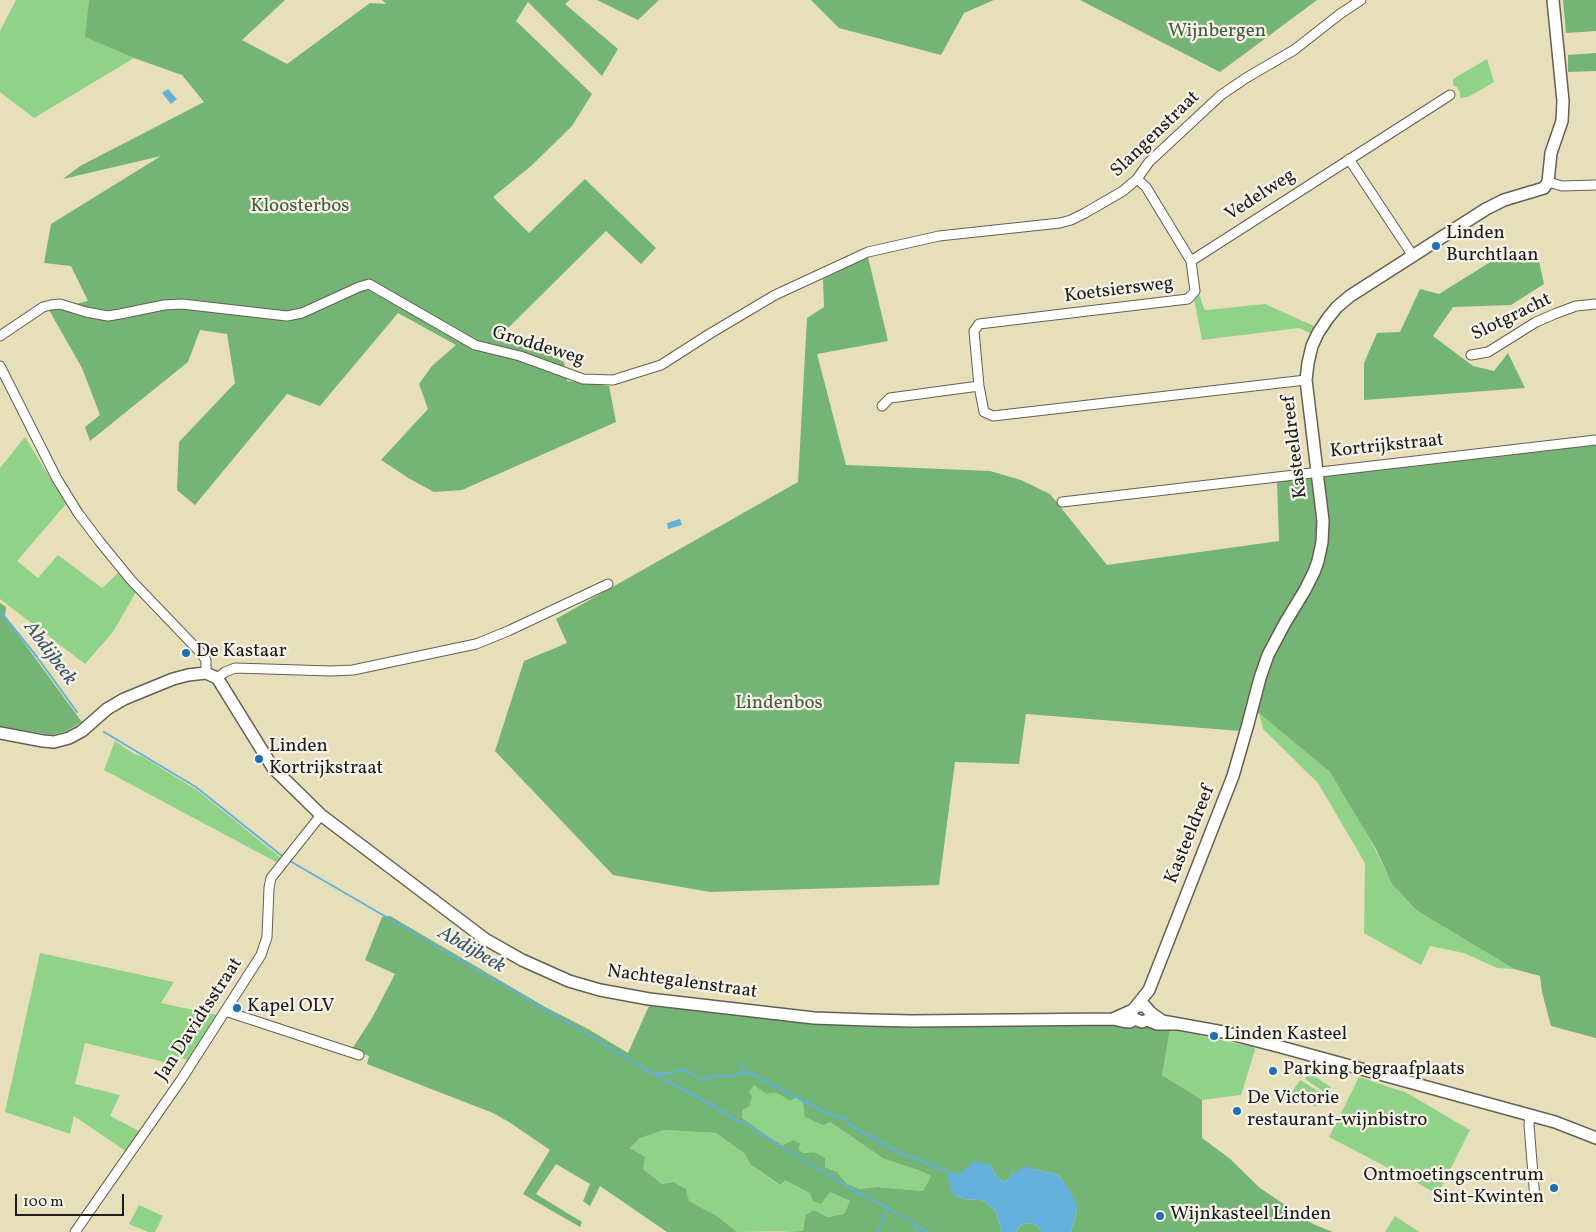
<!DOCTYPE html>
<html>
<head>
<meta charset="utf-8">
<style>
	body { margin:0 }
	#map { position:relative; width:1596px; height:1232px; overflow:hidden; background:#e7dfba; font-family:Vollkorn,serif }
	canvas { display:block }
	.scale { position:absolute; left:15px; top:1194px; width:109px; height:22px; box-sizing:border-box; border:2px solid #1c1c1c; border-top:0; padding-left:6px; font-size:15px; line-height:18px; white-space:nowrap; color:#1c1c1c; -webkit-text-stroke:4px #f7f3e8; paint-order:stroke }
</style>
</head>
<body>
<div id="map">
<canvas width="1596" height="1232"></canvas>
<div class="scale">100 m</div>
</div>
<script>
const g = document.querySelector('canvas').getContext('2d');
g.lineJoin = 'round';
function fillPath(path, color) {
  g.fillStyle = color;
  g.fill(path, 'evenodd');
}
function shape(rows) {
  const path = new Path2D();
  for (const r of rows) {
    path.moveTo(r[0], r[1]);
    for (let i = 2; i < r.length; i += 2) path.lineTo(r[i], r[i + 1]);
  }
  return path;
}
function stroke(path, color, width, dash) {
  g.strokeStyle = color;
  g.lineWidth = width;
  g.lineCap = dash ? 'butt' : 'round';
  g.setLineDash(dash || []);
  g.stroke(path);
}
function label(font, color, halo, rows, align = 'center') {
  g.font = font + ' Vollkorn,serif';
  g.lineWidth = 4.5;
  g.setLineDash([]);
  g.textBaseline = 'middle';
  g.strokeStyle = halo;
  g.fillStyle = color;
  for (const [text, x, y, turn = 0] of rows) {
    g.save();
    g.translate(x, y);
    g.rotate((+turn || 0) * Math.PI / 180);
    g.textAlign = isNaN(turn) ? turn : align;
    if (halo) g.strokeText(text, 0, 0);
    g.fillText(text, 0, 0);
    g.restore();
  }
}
const green = shape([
	[16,0,89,0,86,37,134,58,34,118,0,92,0,31],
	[1487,59,1494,82,1468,97,1460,98,1460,93,1457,87,1453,85,1453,79],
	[1199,293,1204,309,1207,310,1265,304,1314,326,1310,333,1299,328,1202,340,1194,299],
	[25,437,66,504,17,561,38,578,58,555,102,588,119,572,136,592,113,632,85,664,0,599,0,468],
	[1259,712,1330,772,1349,802,1374,847,1392,884,1416,910,1514,969,1497,968,1464,953,1430,946,1421,965,1364,933,1365,863,1318,783,1263,729],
	[115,741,134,754,143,757,197,790,281,858,276,862,104,770],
	[40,953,174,982,161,1003,217,1015,190,1061,171,1054,168,1063,85,1043,75,1084,120,1095,110,1116,141,1132,127,1152,74,1116,70,1134,5,1112],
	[1170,1029,1254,1047,1255,1050,1241,1095,1202,1100,1162,1075],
	[1309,1073,1331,1087,1327,1094,1305,1079],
	[1359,1077,1407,1093,1470,1130,1438,1194,1329,1137],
	[1300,1080,1324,1095,1316,1107,1292,1092],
	[754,1084,766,1094,777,1093,790,1101,795,1098,803,1102,805,1110,830,1122,884,1159,918,1170,931,1176,923,1191,877,1187,860,1189,847,1184,837,1172,825,1167,814,1152,803,1153,799,1151,793,1140,783,1145,769,1137,741,1118,749,1092],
	[665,1130,716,1133,745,1154,750,1164,779,1185,785,1179,811,1193,830,1192,850,1201,844,1214,828,1217,814,1210,803,1231,737,1232,717,1216,689,1201,673,1182,662,1184,643,1169,630,1148,640,1138],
	[139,1205,163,1216,155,1232,148,1232,129,1224],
	[1395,1216,1419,1232,1385,1232]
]);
const forest = shape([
	[89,0,285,0,242,40,287,64,370,3,386,4,382,0,570,0,565,4,618,49,602,76,528,2,516,21,592,94,572,126,531,166,493,197,529,233,585,179,656,248,641,264,606,231,496,340,542,351,564,362,567,381,609,386,616,422,462,490,434,492,410,479,381,460,428,409,419,384,432,366,456,345,398,313,320,406,287,394,195,505,177,490,179,442,235,383,227,334,200,330,188,362,90,441,85,427,100,415,82,368,49,310,88,301,71,266,44,263,51,224,161,156,63,179,80,166,204,102,182,75,134,58,85,37],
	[597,0,659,0,638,20],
	[811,0,994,0,964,13,941,55,839,28],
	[1080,0,1317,0,1220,72],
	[1563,0,1596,0,1596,31,1566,33],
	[1596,53,1596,71,1568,72,1568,55],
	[1500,256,1538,257,1544,284,1511,305,1453,307,1433,336,1473,366,1494,371,1508,353,1525,388,1364,400,1364,363,1377,333,1400,332,1420,289,1439,294],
	[868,257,888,341,817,354,846,465,990,471,1021,480,1050,494,1107,565,1279,541,1277,480,1596,443,1596,1038,1551,1026,1542,992,1540,976,1514,969,1416,910,1392,884,1376,849,1330,772,1259,713,1241,731,1026,714,1019,764,955,762,939,885,710,892,613,875,495,751,524,661,567,643,556,619,798,482,807,318,824,307,823,279],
	[0,603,6,607,5,617,82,722,66,731,52,735,0,726],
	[390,916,547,1008,588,1029,628,1053,649,1006,753,1017,916,1024,1140,1024,1170,1029,1162,1075,1202,1100,1202,1138,1229,1158,1260,1188,1313,1224,1333,1232,1071,1232,1077,1210,1075,1201,1059,1175,1033,1169,1012,1174,1008,1180,1004,1182,997,1177,990,1165,954,1195,963,1199,980,1200,985,1202,995,1210,1002,1232,779,1232,803,1231,806,1215,814,1210,828,1217,844,1214,850,1201,830,1192,821,1204,813,1201,810,1193,785,1180,780,1185,750,1164,745,1154,716,1133,665,1130,640,1138,630,1148,645,1157,643,1169,662,1184,673,1182,686,1189,689,1201,717,1216,737,1232,667,1232,600,1186,590,1206,583,1201,590,1184,556,1164,536,1194,582,1222,580,1227,523,1194,550,1150,509,1122,493,1113,367,1064,369,1056,352,1049,372,1018,395,974,365,960,382,917],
	[754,1085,766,1094,777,1093,790,1101,795,1098,803,1102,805,1117,823,1125,830,1122,884,1159,918,1170,931,1176,923,1191,877,1187,860,1189,847,1184,837,1172,825,1167,825,1158,814,1152,803,1153,799,1150,800,1143,793,1140,783,1145,769,1137,742,1118,743,1110,749,1106,752,1097,749,1092],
	[1030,1223,1036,1225,1042,1232,1016,1232,1018,1228,1023,1224]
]);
const water = shape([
	[168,89,177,99,171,104,162,93],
	[680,519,682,525,668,529,667,523],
	[975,1161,990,1165,997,1177,1004,1182,1008,1180,1012,1174,1027,1166,1033,1169,1059,1175,1076,1201,1077,1210,1071,1232,1042,1232,1036,1225,1030,1223,1023,1224,1018,1228,1016,1232,1002,1232,995,1210,985,1202,980,1200,963,1199,954,1195,951,1189,948,1179,949,1172,959,1174]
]);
const stream = shape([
	[0,611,37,657,77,712],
	[104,732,196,787,282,856],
	[290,861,572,1025,638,1065,728,1114,733,1119,749,1125,759,1133,852,1189,857,1194,866,1195,874,1201,886,1207,928,1232],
	[741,1065,741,1067,746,1072],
	[657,1073,670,1073,685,1070,702,1080,719,1076,729,1076,748,1072,823,1111,835,1117,846,1118,849,1125,903,1154,949,1172],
	[878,1232,887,1209,886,1207],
	[916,1232,918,1226]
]);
const minor = shape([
	[1349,159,1413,256],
	[1137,179,1146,187,1191,261,1195,291,1188,299,979,324,974,331,979,386,984,412,993,416,1306,380],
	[1548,182,1562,186,1596,185],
	[1191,261,1450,95],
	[0,336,43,307,51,305,60,304,86,312,108,316,120,314,164,305,182,304,287,316,302,313,359,287,369,284,475,345,520,356,583,379,613,380,661,365,711,333,775,295,868,252,939,236,1060,223,1071,220,1085,213,1123,191,1137,179,1149,162,1221,95,1246,78,1294,50,1340,14,1361,0],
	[1471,355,1488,352,1536,322,1557,313,1576,306,1596,304],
	[0,366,57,479,78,513,100,542,131,580,200,652,206,660,206,673],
	[882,406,890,398,979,386],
	[1062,502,1596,440],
	[217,678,225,672,235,668,331,671,353,670,476,644,508,631,608,584],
	[225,1011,359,1055],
	[1530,1115,1529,1125,1535,1199],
	[75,1232,181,1080,261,955,267,937,269,888,271,878,321,815]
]);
const tertiary = shape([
	[0,733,43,741,54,742,69,738,82,731,107,709,124,699,173,679,188,675,206,673,217,678,221,684,273,768,321,815,485,939,522,960,569,981,600,990,649,999,814,1018,869,1020,912,1021,1113,1019,1122,1021,1130,1022,1135,1019,1142,1022,1147,1020,1157,1024,1177,1024],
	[1138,1006,1145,1006,1150,1012,1162,1021,1223,1032,1281,1047,1555,1122,1596,1138],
	[1113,1019,1133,1010,1149,990,1233,776,1248,724,1260,678,1268,655,1285,623,1305,590,1314,572,1318,561,1322,542,1323,521,1306,380,1308,363,1312,346,1318,333,1328,318,1337,307,1350,296,1486,209,1504,200,1544,188,1548,182,1551,153,1562,121,1563,101,1553,0]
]);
const markers = [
	[1436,246,5,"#1f6fb2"],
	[186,653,5,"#1f6fb2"],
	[259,759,5,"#1f6fb2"],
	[237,1008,5,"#1f6fb2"],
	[1214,1036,5,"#1f6fb2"],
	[1273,1071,5,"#1f6fb2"],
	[1237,1111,5,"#1f6fb2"],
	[1554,1188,5,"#1f6fb2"],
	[1160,1216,5,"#1f6fb2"]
];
const parkNames = [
	["Wijnbergen",1217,33],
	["Kloosterbos",300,208],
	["Lindenbos",779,705]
];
const streetNames = [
	["Slangenstraat",1156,135,-44],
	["Vedelweg",1261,196,-33],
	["Koetsiersweg",1119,291,-7],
	["Slotgracht",1512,318,-26],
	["Groddeweg",538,347,17],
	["Kasteeldreef",1296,447,-97],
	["Kortrijkstraat",1387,447,-6],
	["Kasteeldreef",1191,835,-68],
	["Nachtegalenstraat",682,983,8],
	["Jan Davidtsstraat",200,1020,-57]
];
const poiNames = [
	["Linden",1446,235],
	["Burchtlaan",1446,257],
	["De Kastaar",196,653],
	["Linden",269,748],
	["Kortrijkstraat",269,770],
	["Kapel OLV",247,1008],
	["Linden Kasteel",1224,1036],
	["Parking begraafplaats",1283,1071],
	["De Victorie",1247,1100],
	["restaurant-wijnbistro",1247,1122],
	["Ontmoetingscentrum",1544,1177,"right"],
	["Sint-Kwinten",1544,1199,"right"],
	["Wijnkasteel Linden",1170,1216]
];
const waterNames = [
	["Abdijbeek",49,654,53],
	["Abdijbeek",471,951,30]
];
fillPath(green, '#91d289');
fillPath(forest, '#74b475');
fillPath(water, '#64b0dd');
stroke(stream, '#64b0dd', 2);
stroke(minor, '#636053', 11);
stroke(tertiary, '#636053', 14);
stroke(minor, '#fff', 9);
stroke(tertiary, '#fff', 11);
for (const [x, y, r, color] of markers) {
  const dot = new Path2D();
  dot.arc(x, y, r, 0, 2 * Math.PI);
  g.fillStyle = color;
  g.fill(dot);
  stroke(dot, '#f7f3e8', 2);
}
label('19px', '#455c42', '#f7f3e8', parkNames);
label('19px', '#1c1c1c', '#f7f3e8', streetNames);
label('19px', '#1c1c1c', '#f7f3e8', poiNames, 'left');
label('italic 20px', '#395769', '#f7f3e8', waterNames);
</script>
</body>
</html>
